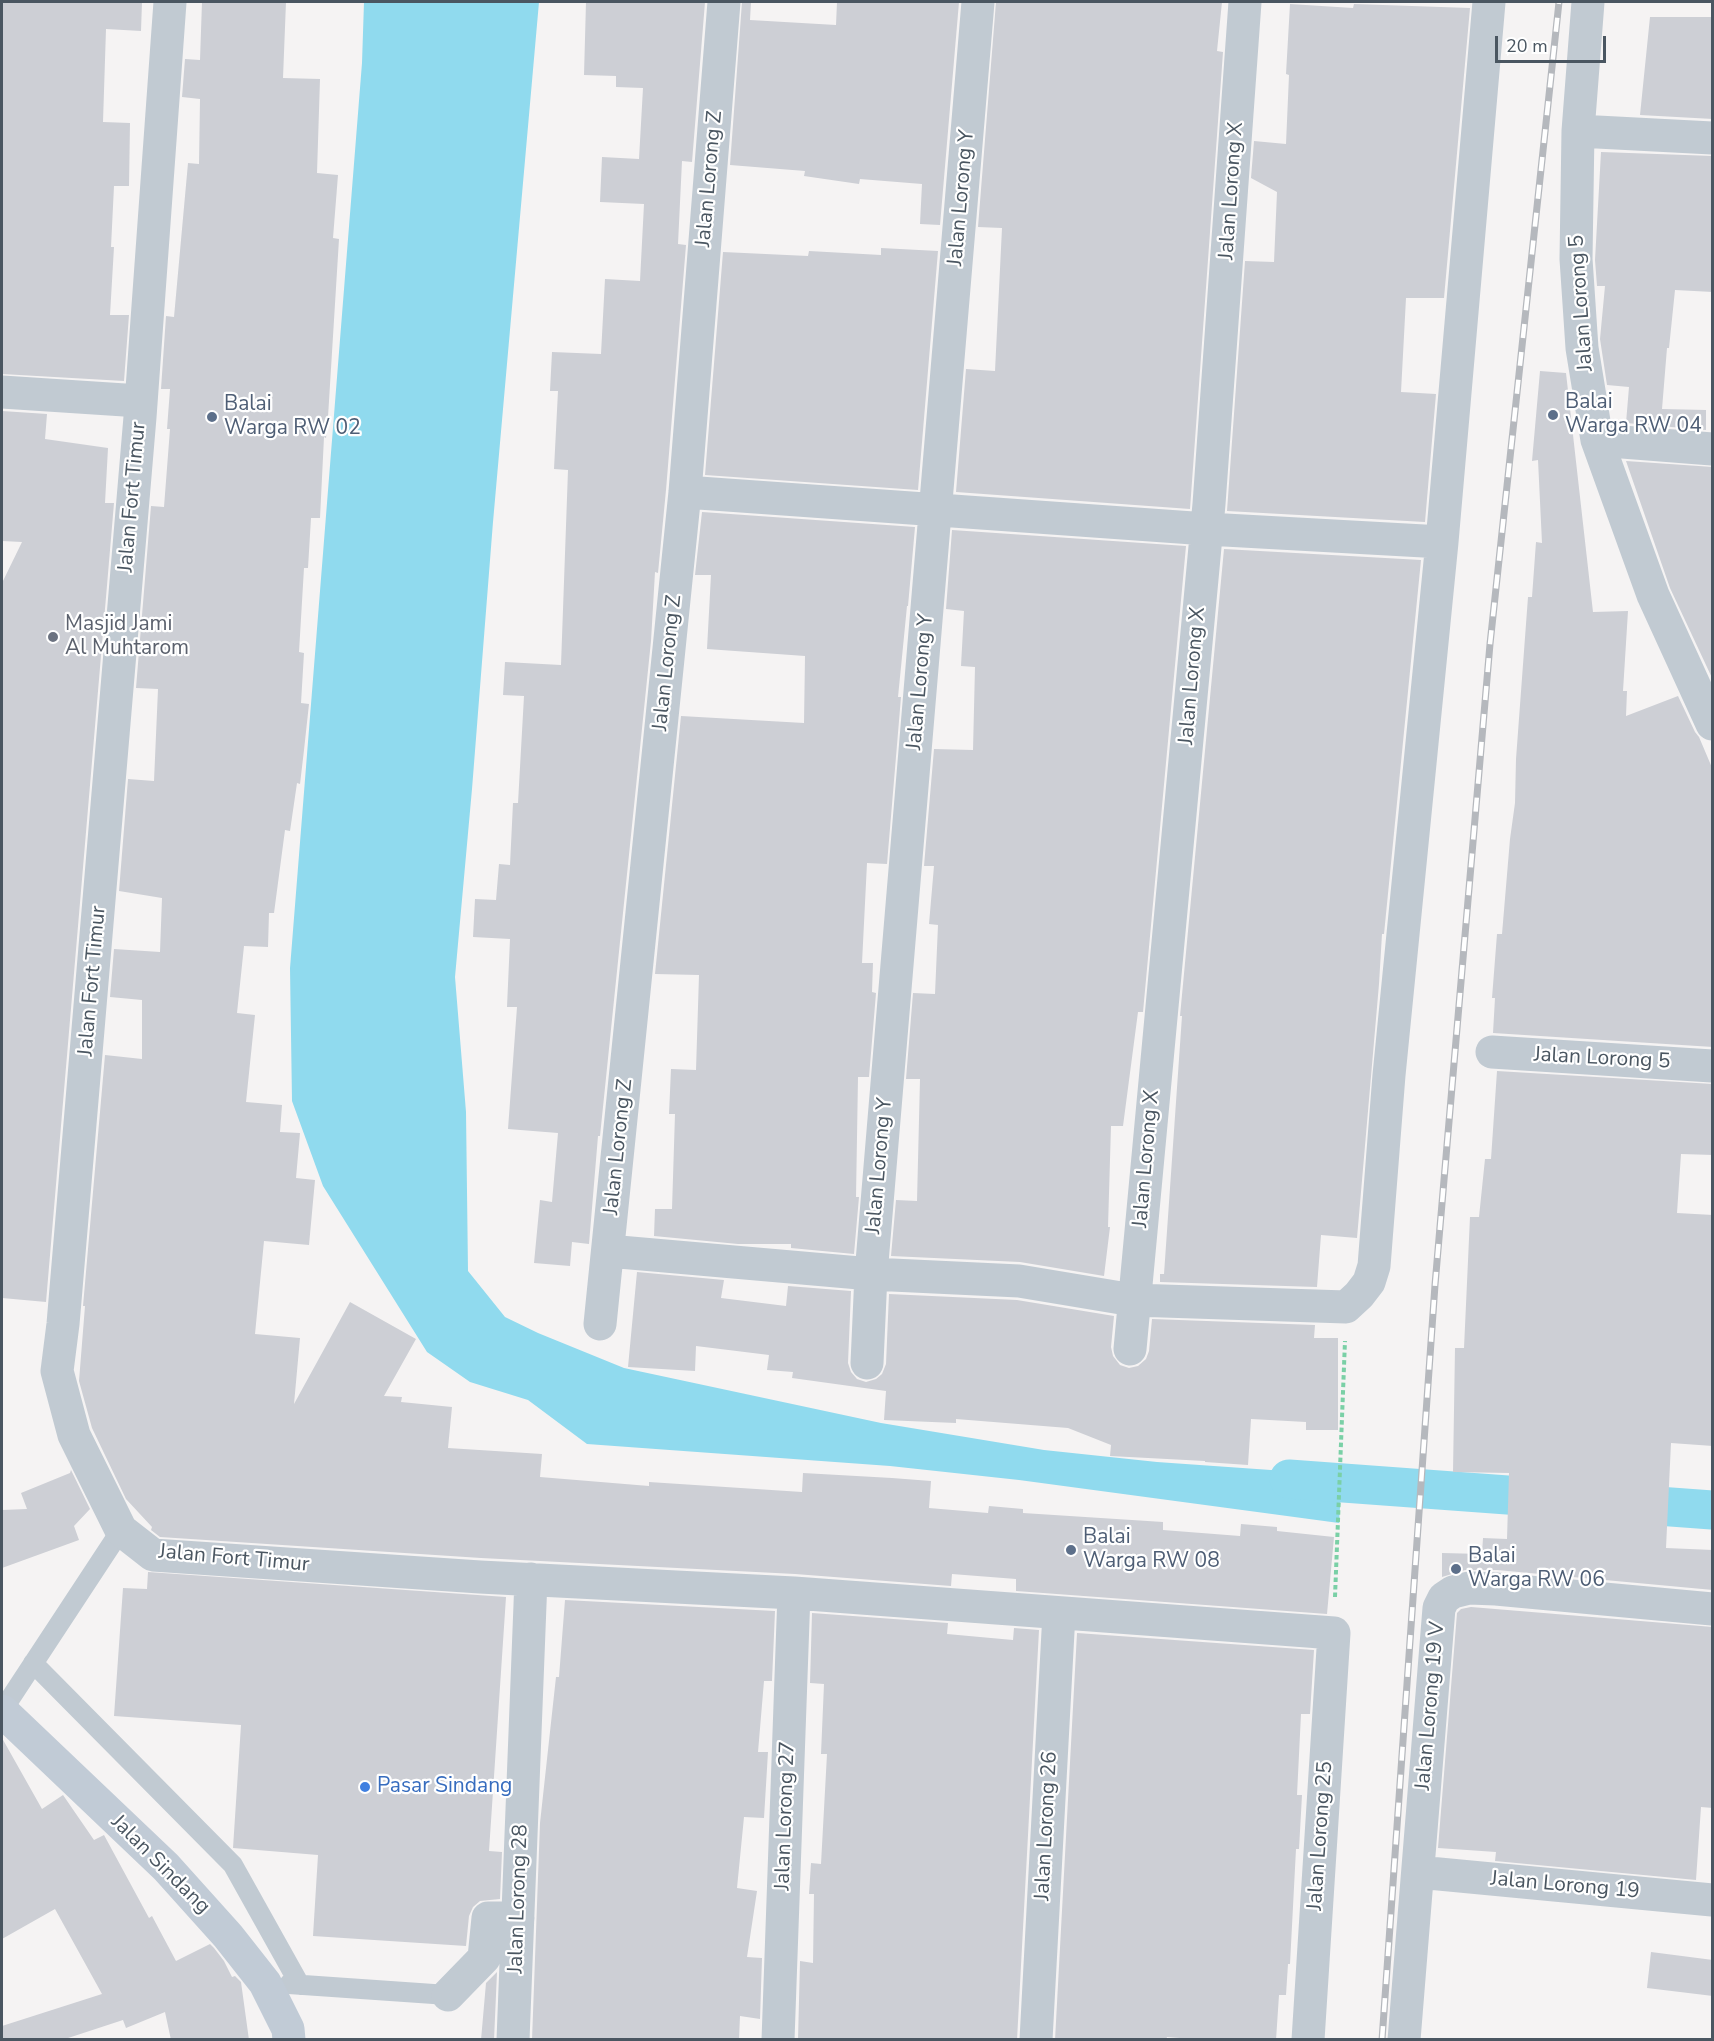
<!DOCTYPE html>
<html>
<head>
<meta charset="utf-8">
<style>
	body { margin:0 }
	#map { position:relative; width:1714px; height:2041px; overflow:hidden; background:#f5f3f3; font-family:"Nunito Sans",sans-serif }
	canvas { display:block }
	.frame { position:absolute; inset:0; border:3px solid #4a5661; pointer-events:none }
	.scale { position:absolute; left:1495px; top:36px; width:111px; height:27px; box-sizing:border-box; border:3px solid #4a5661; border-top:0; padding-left:8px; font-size:18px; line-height:21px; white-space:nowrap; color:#4a5661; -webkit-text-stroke:4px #fff; paint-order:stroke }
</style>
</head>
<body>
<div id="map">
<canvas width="1714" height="2041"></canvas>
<div class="frame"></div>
<div class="scale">20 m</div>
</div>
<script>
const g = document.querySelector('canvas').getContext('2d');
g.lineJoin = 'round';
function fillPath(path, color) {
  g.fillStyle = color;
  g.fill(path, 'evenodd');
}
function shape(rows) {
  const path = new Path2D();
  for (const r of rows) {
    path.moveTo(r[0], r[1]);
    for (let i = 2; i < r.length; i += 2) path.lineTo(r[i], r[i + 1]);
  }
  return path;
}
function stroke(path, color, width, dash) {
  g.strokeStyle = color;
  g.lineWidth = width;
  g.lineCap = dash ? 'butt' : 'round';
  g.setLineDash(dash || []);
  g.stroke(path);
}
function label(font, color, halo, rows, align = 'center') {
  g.font = font + ' "Nunito Sans",sans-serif';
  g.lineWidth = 4.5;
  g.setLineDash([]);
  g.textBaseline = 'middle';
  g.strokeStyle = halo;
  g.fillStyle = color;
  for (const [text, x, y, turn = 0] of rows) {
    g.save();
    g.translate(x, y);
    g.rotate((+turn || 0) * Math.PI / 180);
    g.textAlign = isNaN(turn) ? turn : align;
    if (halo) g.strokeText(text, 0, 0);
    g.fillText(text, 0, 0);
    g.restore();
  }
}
const water = shape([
	[364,2,539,2,493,522,472,789,455,977,466,1112,468,1271,505,1317,538,1333,624,1368,881,1423,1044,1450,1157,1462,1342,1475,1339,1523,1019,1480,890,1466,587,1444,528,1400,470,1382,427,1352,323,1186,292,1101,290,968,362,63]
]);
const canal = shape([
	[1289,1479,1712,1510]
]);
const building = shape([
	[2,2,142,2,141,31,106,29,103,122,130,123,129,186,114,186,111,247,114,247,110,315,129,315,124,381,2,374],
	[202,2,286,2,283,78,320,79,317,173,338,175,333,238,339,239,328,417,326,438,324,437,320,518,311,518,308,568,304,568,299,652,304,653,301,703,309,704,304,750,300,784,297,783,290,831,285,830,274,913,269,913,268,947,244,946,237,1013,255,1015,246,1102,282,1105,280,1132,300,1133,296,1178,315,1180,309,1245,264,1241,255,1334,300,1338,294,1404,350,1302,416,1339,384,1396,402,1397,401,1402,452,1407,448,1448,542,1454,540,1477,649,1486,649,1482,802,1492,803,1473,892,1478,931,1481,929,1508,988,1513,989,1506,1023,1509,1023,1513,1163,1522,1163,1530,1240,1536,1241,1524,1277,1527,1277,1531,1334,1537,1327,1614,1016,1591,1016,1579,952,1574,951,1586,795,1574,481,1558,160,1537,151,1530,152,1527,126,1499,92,1428,79,1381,85,1306,83,1306,105,1055,142,1059,142,1000,110,997,114,949,160,952,162,898,119,891,128,779,154,781,158,689,136,688,151,506,164,507,170,429,167,429,170,389,161,389,166,316,174,317,188,163,199,164,200,99,182,97,185,59,200,60],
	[586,2,705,2,692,162,682,161,678,244,686,245,666,490,658,573,655,572,651,641,600,1136,598,1136,589,1244,572,1242,570,1266,534,1263,540,1200,552,1202,558,1133,508,1129,517,1007,507,1007,510,939,473,937,475,899,496,900,499,864,510,865,513,803,518,803,524,696,503,695,505,662,561,665,568,470,554,469,558,391,550,391,552,352,601,354,605,279,640,281,644,204,600,202,602,157,639,159,643,88,616,87,616,76,584,75],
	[742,2,751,2,750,20,836,25,837,2,959,2,940,225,920,224,922,184,860,179,859,184,804,176,805,171,730,165],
	[996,2,1222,2,1217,51,1223,52,1190,509,956,492,966,369,995,371,1002,228,978,227],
	[1290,4,1353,8,1354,4,1470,8,1444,298,1406,298,1401,392,1436,394,1425,522,1227,511,1245,261,1274,262,1277,192,1251,178,1254,141,1286,144,1289,75,1286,74],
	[1650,17,1713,17,1713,119,1640,115],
	[1601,152,1713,156,1713,292,1675,290,1669,348,1667,348,1662,409,1706,410,1706,430,1626,423,1629,387,1607,385,1600,339,1605,286,1597,286,1595,260],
	[881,248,938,251,918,490,705,475,723,252,808,256,809,251,881,255],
	[1540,371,1566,373,1593,612,1628,611,1623,691,1627,691,1626,716,1678,696,1695,732,1699,737,1713,770,1713,1047,1493,1033,1495,998,1492,998,1497,934,1502,934,1510,839,1515,803,1516,759,1528,597,1532,597,1536,542,1542,543,1538,460,1532,461],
	[2,411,47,414,45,439,108,448,105,503,114,503,46,1302,2,1298,2,583,22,542,2,541],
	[1626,461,1713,467,1713,680,1670,588],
	[702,512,915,527,908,606,907,606,901,667,898,697,901,697,887,864,867,863,862,963,873,963,872,992,876,993,869,1077,858,1077,856,1197,859,1197,854,1254,791,1248,791,1244,738,1244,654,1236,655,1209,672,1209,675,1114,669,1114,671,1069,696,1070,699,975,655,974,681,716,804,723,805,656,707,649,711,575,695,575],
	[952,530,1186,546,1143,1012,1138,1012,1123,1126,1111,1126,1108,1227,1110,1227,1104,1276,1020,1262,891,1256,896,1200,917,1201,920,1079,906,1079,913,993,935,994,938,925,929,924,934,866,924,866,934,749,973,750,975,667,961,666,964,611,946,609],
	[1224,549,1421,560,1384,934,1382,934,1379,984,1357,1238,1321,1235,1317,1287,1160,1282,1160,1274,1164,1274,1182,1016,1180,1016],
	[1497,1071,1713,1084,1713,1155,1681,1154,1677,1213,1713,1215,1713,1446,1671,1443,1666,1548,1713,1550,1713,1590,1497,1570,1465,1570,1442,1577,1442,1553,1482,1554,1483,1538,1507,1539,1509,1473,1453,1472,1455,1348,1464,1348,1470,1217,1479,1217,1485,1159,1491,1159],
	[637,1272,724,1280,721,1298,786,1306,788,1286,851,1291,848,1363,851,1372,857,1379,866,1382,876,1379,882,1374,886,1364,889,1294,1017,1300,1114,1316,1111,1347,1113,1356,1120,1365,1129,1368,1138,1366,1146,1359,1149,1351,1152,1319,1315,1325,1314,1338,1338,1338,1338,1430,1306,1430,1306,1422,1251,1419,1248,1465,1205,1462,1205,1461,1110,1456,1111,1445,1068,1428,956,1419,956,1423,884,1420,886,1391,792,1378,793,1372,767,1370,769,1355,696,1346,695,1371,628,1367],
	[71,1470,90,1509,74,1526,79,1540,2,1568,2,1510,27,1509,21,1493,70,1473],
	[148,1572,506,1597,489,1851,502,1852,500,1899,480,1901,473,1907,469,1916,466,1946,313,1936,318,1855,233,1848,241,1725,114,1716,123,1588,147,1589],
	[565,1600,775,1611,772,1681,764,1681,758,1752,768,1752,764,1818,744,1817,737,1888,757,1891,747,1957,762,1958,760,2019,740,2016,739,2040,532,2040,540,1823,556,1677,559,1677],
	[1471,1607,1713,1627,1713,1808,1701,1807,1696,1880,1495,1861,1496,1852,1438,1848,1457,1613,1461,1609],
	[812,1613,948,1623,947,1634,1013,1640,1014,1628,1039,1630,1017,2040,798,2040,800,1961,813,1963,814,1894,809,1894,811,1863,821,1864,827,1754,821,1754,824,1684,810,1683],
	[1077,1633,1314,1650,1310,1714,1301,1714,1297,1795,1302,1795,1299,1849,1296,1849,1290,1964,1288,1964,1286,1995,1279,1995,1276,2040,1204,2040,1167,2037,1166,2040,1055,2040],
	[2,1738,42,1809,63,1795,94,1840,104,1835,149,1918,152,1916,176,1961,210,1944,214,1948,224,1961,232,1977,235,1976,241,1982,249,2040,171,2040,165,2012,126,2028,123,2020,62,2040,2,2040,2,2026,102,1994,55,1909,2,1939],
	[1651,1952,1713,1960,1713,1996,1647,1988],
	[497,1972,494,2040,481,2040,486,1983]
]);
const path = shape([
	[1335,1597,1345,1341]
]);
const lane = shape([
	[33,1663,233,1865,300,1985],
	[2,1711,121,1530],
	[289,1984,448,1995]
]);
const street = shape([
	[170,2,140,417,63,1324,57,1371,74,1435,121,1530,153,1555,480,1577,794,1593,1334,1633,1308,2040],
	[1588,2,1578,131,1576,259,1582,348,1597,440,1653,595,1712,724],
	[1578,131,1712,138],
	[2,392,140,401],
	[1597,440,1712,449],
	[685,492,1207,529,1442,542],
	[1492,1052,1712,1066],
	[608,1251,871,1274,1019,1281,1133,1300,1346,1307,1359,1295,1369,1282,1374,1266,1389,1075,1442,542,1489,2],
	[600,1324,685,492,724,2],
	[1130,1349,1209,504,1245,2],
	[867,1363,871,1274,978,2],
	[1418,1872,1712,1900],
	[448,1995,484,1958,488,1918,518,1918],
	[513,2040,531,1579],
	[778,2040,794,1593],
	[1036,2040,1059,1613],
	[1404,2040,1439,1608,1444,1598,1453,1592,1469,1588,1496,1589,1712,1609]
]);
const secondary = shape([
	[2,1711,166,1867,228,1936,265,1983,288,2029,289,2040]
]);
const rail = shape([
	[1382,2040,1435,1285,1490,644,1559,2]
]);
const markers = [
	[1553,415,6,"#5c6f8a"],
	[212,417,6,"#5c6f8a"],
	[53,637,6,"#6b7280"],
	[1071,1550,6,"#5c6f8a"],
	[1456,1569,6,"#5c6f8a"],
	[365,1787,6,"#3f7fe0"]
];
const streetNames = [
	["Jalan Lorong Z",710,179,-85],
	["Jalan Lorong X",1232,191,-86],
	["Jalan Lorong Y",962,198,-85],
	["Jalan Lorong 5",1582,303,-94],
	["Jalan Fort Timur",133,497,-85],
	["Jalan Lorong Z",668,663,-84],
	["Jalan Lorong X",1193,676,-85],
	["Jalan Lorong Y",921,682,-85],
	["Jalan Fort Timur",93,981,-85],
	["Jalan Lorong 5",1602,1059,3],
	["Jalan Lorong Z",619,1147,-84],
	["Jalan Lorong X",1147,1159,-85],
	["Jalan Lorong Y",880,1166,-85],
	["Jalan Fort Timur",234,1559,5],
	["Jalan Lorong 19 V",1431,1706,-85],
	["Jalan Lorong 27",786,1816,-88],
	["Jalan Lorong 26",1047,1826,-87],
	["Jalan Lorong 25",1321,1836,-86],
	["Jalan Sindang",160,1865,45],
	["Jalan Lorong 19",1565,1886,5],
	["Jalan Lorong 28",519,1899,-88]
];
const serviceNames = [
	["Balai",1565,403],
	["Warga RW 04",1565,427],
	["Balai",224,405],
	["Warga RW 02",224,429],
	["Balai",1083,1538],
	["Warga RW 08",1083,1562],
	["Balai",1468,1557],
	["Warga RW 06",1468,1581]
];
const worshipNames = [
	["Masjid Jami",65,625],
	["Al Muhtarom",65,649]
];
const shopNames = [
	["Pasar Sindang",377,1787]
];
fillPath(water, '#90daee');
stroke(canal, '#90daee', 39);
fillPath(building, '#cdcfd5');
stroke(path, '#7ad0a6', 4, [4.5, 3]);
stroke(lane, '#c1cad2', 20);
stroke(street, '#c1cad2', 33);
stroke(secondary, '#c1cbd6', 33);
stroke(rail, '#b5b8bd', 7);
stroke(rail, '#fff', 4.5, [14]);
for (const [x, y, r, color] of markers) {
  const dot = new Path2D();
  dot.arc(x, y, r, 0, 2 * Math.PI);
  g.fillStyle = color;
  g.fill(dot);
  stroke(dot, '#fff', 2);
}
label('21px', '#4a5661', '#fff', streetNames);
label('21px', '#4e5e75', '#fff', serviceNames, 'left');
label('21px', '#5b616d', '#fff', worshipNames, 'left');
label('21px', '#366cbe', '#fff', shopNames, 'left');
</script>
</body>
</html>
